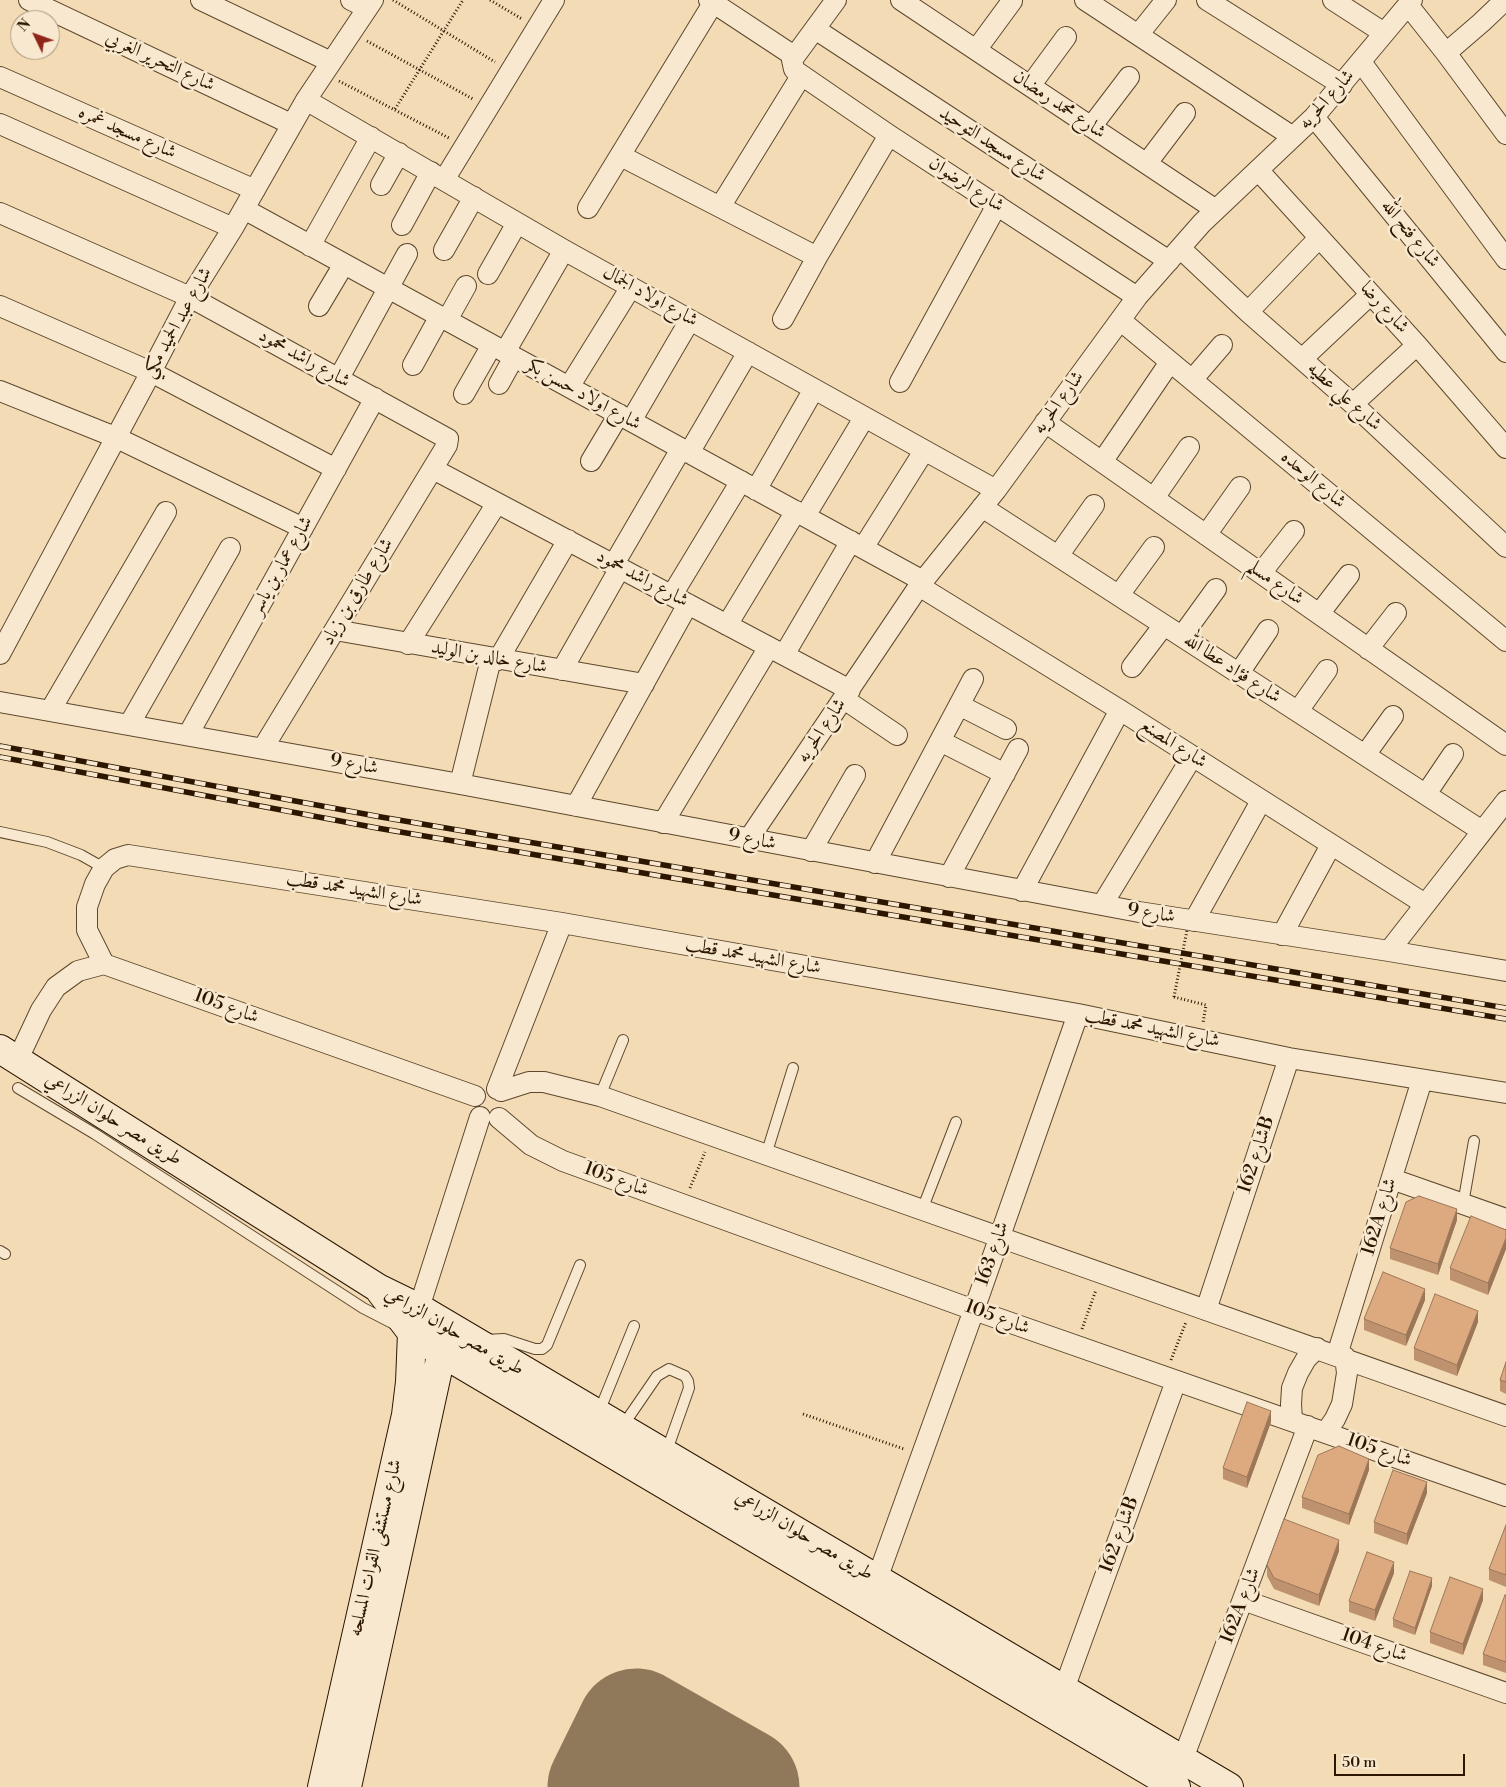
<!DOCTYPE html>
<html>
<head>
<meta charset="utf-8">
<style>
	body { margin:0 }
	#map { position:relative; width:1506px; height:1787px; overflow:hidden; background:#f3dcb5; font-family:"Libre Bodoni",serif }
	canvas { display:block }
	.north { position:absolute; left:10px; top:10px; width:50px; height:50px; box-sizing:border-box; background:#f7e8cf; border:1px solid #a6947c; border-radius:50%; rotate:312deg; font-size:14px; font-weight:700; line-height:20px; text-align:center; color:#2d1600 }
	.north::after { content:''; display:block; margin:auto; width:18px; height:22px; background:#8f2418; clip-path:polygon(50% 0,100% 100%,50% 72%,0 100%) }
	.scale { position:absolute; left:1334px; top:1754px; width:131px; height:22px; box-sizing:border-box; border:2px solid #2d1600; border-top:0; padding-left:6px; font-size:15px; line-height:18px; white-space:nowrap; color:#2d1600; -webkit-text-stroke:4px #f7e8cf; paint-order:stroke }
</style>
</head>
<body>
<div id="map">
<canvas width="1506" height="1787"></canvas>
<div class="north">N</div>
<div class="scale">50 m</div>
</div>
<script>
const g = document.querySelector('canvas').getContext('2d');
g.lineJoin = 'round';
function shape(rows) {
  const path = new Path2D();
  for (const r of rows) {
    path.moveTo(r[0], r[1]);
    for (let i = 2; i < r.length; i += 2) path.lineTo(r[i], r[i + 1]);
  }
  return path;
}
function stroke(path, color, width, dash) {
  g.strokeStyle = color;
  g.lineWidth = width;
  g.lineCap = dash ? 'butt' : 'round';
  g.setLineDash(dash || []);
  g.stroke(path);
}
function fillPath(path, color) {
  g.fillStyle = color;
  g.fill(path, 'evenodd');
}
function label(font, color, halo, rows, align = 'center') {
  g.font = font + ' "Libre Bodoni",Amiri,serif';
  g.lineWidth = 5;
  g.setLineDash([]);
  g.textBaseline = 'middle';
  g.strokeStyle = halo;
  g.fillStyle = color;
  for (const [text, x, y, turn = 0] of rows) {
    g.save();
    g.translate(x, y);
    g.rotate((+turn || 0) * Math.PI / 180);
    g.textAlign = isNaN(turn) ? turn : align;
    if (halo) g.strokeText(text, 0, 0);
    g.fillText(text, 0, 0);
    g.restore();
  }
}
const runway = shape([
	[607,1787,636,1728,740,1787]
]);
const path = shape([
	[393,0,495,62],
	[490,0,522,19],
	[367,41,473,99],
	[339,81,449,138],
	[395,109,463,0],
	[1174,997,1206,1005,1203,1023],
	[690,1188,705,1152],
	[1082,1329,1096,1290],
	[1171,1360,1186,1322],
	[803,1414,904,1449]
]);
const lane = shape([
	[0,832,47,842,81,855,104,868],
	[18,1088,95,1134,363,1308,396,1325],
	[600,1096,623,1040],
	[766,1155,793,1068],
	[1463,1204,1474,1141],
	[922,1210,956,1122],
	[0,1251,5,1254],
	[485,1340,504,1339,535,1349,542,1349,547,1345,580,1265],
	[599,1412,634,1326],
	[622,1427,657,1376,669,1369,685,1376,688,1381,689,1388,666,1453]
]);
const street = shape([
	[29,0,291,124],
	[201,0,331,62],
	[351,0,367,8],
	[709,0,794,56],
	[901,0,1216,210],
	[1085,0,1293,137],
	[1207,0,1342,85],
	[1333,0,1384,33],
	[1408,5,1446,53,1506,134],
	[815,29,1169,261],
	[1138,35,1166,0],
	[976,50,1012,1],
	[1446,53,1482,22,1505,0],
	[1361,62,1506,259],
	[797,72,889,135,1137,297],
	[0,77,255,190],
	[1030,86,1066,37],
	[306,100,564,250,996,490],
	[1314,117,1506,352],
	[0,124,233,228],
	[1091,127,1129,77],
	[621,156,817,257],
	[1147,163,1185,113],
	[1258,170,1417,345,1506,448],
	[444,180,554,0],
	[381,185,399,153],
	[720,207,798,81,799,75,794,69,792,60,836,0],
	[588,208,715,0],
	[244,209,923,581],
	[0,213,190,297,448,439,447,445,263,748],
	[402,225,431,172],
	[310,246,371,137],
	[1180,248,1248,312,1353,404,1506,547],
	[444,250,474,197],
	[488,274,517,223],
	[0,306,151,372,336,469],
	[319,306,344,264],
	[1248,312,1319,238],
	[783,319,817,257,889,135],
	[447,320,466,286],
	[1120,320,1506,641],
	[505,352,564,250],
	[1302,359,1371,294],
	[413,365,440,316],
	[339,378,407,254],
	[1192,380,1222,345],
	[900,382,997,205],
	[499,384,514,357],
	[569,387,631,287],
	[0,391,115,437,303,528],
	[464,394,492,345],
	[1353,404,1417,345],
	[631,421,690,320],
	[1045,422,1506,745],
	[689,453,748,352],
	[591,461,619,414],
	[1102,462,1170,362],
	[433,469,850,690],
	[756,490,814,389],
	[1154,498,1189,447],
	[982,507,1482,831],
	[805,516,864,418],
	[1206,535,1240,487],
	[863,548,924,451],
	[1058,556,1094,505],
	[614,564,681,449],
	[1261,573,1294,531],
	[919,586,1120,710,1425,904],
	[672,595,741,481],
	[1119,595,1154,547],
	[1319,614,1349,575],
	[727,625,796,511],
	[335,630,644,684],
	[1182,636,1216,589],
	[408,644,497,503],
	[1368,649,1396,613],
	[0,654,151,372,190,297,233,228,306,100,373,0],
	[784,655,851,541],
	[498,660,568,540],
	[1132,667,1164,625],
	[562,670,620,568],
	[1239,673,1268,630],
	[844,699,897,735],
	[0,702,460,784,1139,912,1389,951,1506,971],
	[959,705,1006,729],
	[50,711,166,512],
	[1298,711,1327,670],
	[129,725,230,548],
	[188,735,375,398],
	[940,741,1005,774],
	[1365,755,1393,716],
	[460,784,491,659],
	[1426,794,1453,754],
	[576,806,688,604],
	[663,823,769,647],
	[748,840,919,586,996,490,1137,297,1202,223,1314,117,1412,0],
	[811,851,855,775],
	[875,863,973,679],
	[949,877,1018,749],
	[1022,891,1120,710],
	[1102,905,1192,757],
	[1194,921,1261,801],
	[1282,935,1331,845],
	[1389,951,1506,801],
	[104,964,87,930,87,907,95,884,104,868,115,859,128,855,562,923,1078,1014,1289,1058,1506,1093],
	[18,1059,41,1010,56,987,78,971,104,964,475,1096],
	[497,1089,562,923],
	[501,1091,529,1082,544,1082,600,1096,1506,1416],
	[499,1118,531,1145,563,1161,974,1310,1506,1496],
	[1392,1179,1506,1219],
	[419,1308,480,1117],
	[1206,1310,1289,1058],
	[1337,1355,1422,1080],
	[1292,1420,1291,1404,1292,1388,1298,1373,1306,1359,1317,1348],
	[1326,1432,1335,1419,1342,1404,1347,1373,1345,1357],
	[877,1579,974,1310,1078,1014],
	[1243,1600,1506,1693],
	[1064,1689,1176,1381],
	[1178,1772,1308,1426]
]);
const secondary = shape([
	[0,1049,378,1288,419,1308,1229,1787],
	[380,1291,412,1333,442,1353,1176,1787],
	[322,1787,406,1415,410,1382,412,1333,416,1319],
	[347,1787,445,1337]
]);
const rail = shape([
	[0,746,381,817,1506,1008],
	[0,757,377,828,1506,1019]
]);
const pathBridge = shape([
	[1174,997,1187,930]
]);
const wall = shape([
	[1457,1220,1438,1275,1390,1259,1390,1248],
	[1506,1230,1506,1249,1488,1295,1450,1280,1450,1268],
	[1425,1300,1406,1346,1364,1330,1364,1319],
	[1478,1322,1457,1376,1414,1360,1414,1348],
	[1506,1362,1506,1394,1500,1391,1500,1380],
	[1271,1422,1247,1488,1223,1479,1223,1468],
	[1369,1470,1349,1525,1302,1508,1302,1497],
	[1427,1493,1407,1545,1374,1533,1374,1522],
	[1506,1525,1506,1587,1489,1580,1489,1569],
	[1339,1551,1319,1606,1274,1589,1267,1576,1267,1565],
	[1394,1573,1375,1621,1349,1612,1349,1601],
	[1432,1586,1415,1635,1393,1627,1393,1619],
	[1506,1595,1506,1673,1483,1665,1483,1654],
	[1483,1600,1463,1655,1430,1643,1430,1632]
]);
const shadedWall = shape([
	[1457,1209,1457,1220,1438,1275,1438,1264],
	[1506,1238,1506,1249,1488,1295,1488,1283],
	[1425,1289,1425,1300,1406,1346,1406,1335],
	[1478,1311,1478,1322,1457,1376,1457,1365],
	[1271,1411,1271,1422,1247,1488,1247,1477],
	[1369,1459,1369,1470,1349,1525,1349,1514],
	[1427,1482,1427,1493,1407,1545,1407,1534],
	[1339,1540,1339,1551,1319,1606,1319,1595],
	[1394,1562,1394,1573,1375,1621,1375,1610],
	[1432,1578,1432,1586,1415,1635,1415,1628],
	[1483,1589,1483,1600,1463,1655,1463,1644]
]);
const building = shape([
	[1419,1196,1457,1209,1438,1264,1390,1248,1406,1202,1419,1196],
	[1471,1216,1506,1230,1506,1238,1488,1283,1450,1268,1471,1216],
	[1383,1272,1425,1289,1406,1335,1364,1319,1383,1272],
	[1435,1294,1478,1311,1457,1365,1414,1348,1435,1294],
	[1506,1362,1506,1382,1500,1380,1506,1362],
	[1247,1402,1271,1411,1247,1477,1223,1468,1247,1402],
	[1339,1446,1369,1459,1349,1514,1302,1497,1318,1455,1339,1446],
	[1393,1470,1427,1482,1407,1534,1374,1522,1393,1470],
	[1284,1519,1339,1540,1319,1595,1274,1578,1267,1565,1284,1519],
	[1506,1525,1506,1575,1489,1569,1506,1525],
	[1367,1552,1394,1562,1375,1610,1349,1601,1367,1552],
	[1410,1571,1432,1578,1415,1628,1393,1619,1410,1571],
	[1450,1577,1483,1589,1463,1644,1430,1632,1450,1577],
	[1505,1595,1506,1595,1506,1662,1483,1654,1505,1595]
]);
const streetNames = [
	["شارع التحرير الغربي",160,62,25],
	["شارع الحريه",1327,100,-48],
	["شارع محمد رمضان",1059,105,34],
	["شارع مسجد غمره",127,133,24],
	["شارع مسجد التوحيد",992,145,33],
	["شارع الرضوان",966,185,33],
	["شارع فتح الله",1410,234,51],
	["شارع اولاد الجمال",650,297,29],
	["شارع رضا",1384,308,48],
	["شارع عبد الحميد مكي",178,323,-61],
	["شارع راشد محمود",304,359,29],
	["شارع اولاد حسن بكر",583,395,29],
	["شارع علي عطيه",1344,397,42],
	["شارع الحريه",1059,403,-54],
	["شارع الوحده",1313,480,40],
	["شارع عمار بن ياسر",282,566,-61],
	["شارع راشد محمود",642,579,28],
	["شارع مسلم",1275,583,35],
	["شارع طارق بن زياد",358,592,-59],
	["شارع خالد بن الوليد",489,658,10],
	["شارع فؤاد عطا الله",1232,669,33],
	["شارع الحريه",822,731,-56],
	["شارع المصنع",1173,744,33],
	["شارع 9",354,765,10],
	["شارع 9",752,840,11],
	["شارع الشهيد محمد قطب",354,890,9],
	["شارع 9",1151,914,9],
	["شارع الشهيد محمد قطب",753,957,10],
	["شارع 105",226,1007,20],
	["شارع الشهيد محمد قطب",1152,1029,11],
	["طريق مصر حلوان الزراعي",113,1120,32],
	["شارع 162B",1257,1155,-72],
	["شارع 105",616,1180,20],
	["162A شارع",1380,1217,-73],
	["شارع 163",993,1254,-71],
	["شارع 105",997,1318,20],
	["طريق مصر حلوان الزراعي",454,1332,30],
	["شارع 105",1379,1451,19],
	["شارع 162B",1120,1535,-70],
	["طريق مصر حلوان الزراعي",804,1536,31],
	["شارع مستشفى القوات المسلحه",376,1548,-77],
	["162A شارع",1241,1606,-69],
	["شارع 104",1374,1646,19]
];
stroke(runway, '#90795a', 119);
stroke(lane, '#5e482d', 12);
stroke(street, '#5e482d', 22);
stroke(secondary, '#2d1600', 30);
stroke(path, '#2d1600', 3, [1, 2.5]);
stroke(lane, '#f7e8cf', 10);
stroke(street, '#f7e8cf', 20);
stroke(secondary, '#f7e8cf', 28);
stroke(rail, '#2d1600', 5.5);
stroke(rail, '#f7e8cf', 4, [11]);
stroke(pathBridge, '#2d1600', 3, [1, 2.5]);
fillPath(wall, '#be926e');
fillPath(shadedWall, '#9b775a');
fillPath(building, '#ddaa80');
stroke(building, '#9b775a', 1);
label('19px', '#2d1600', '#f7e8cf', streetNames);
</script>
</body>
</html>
